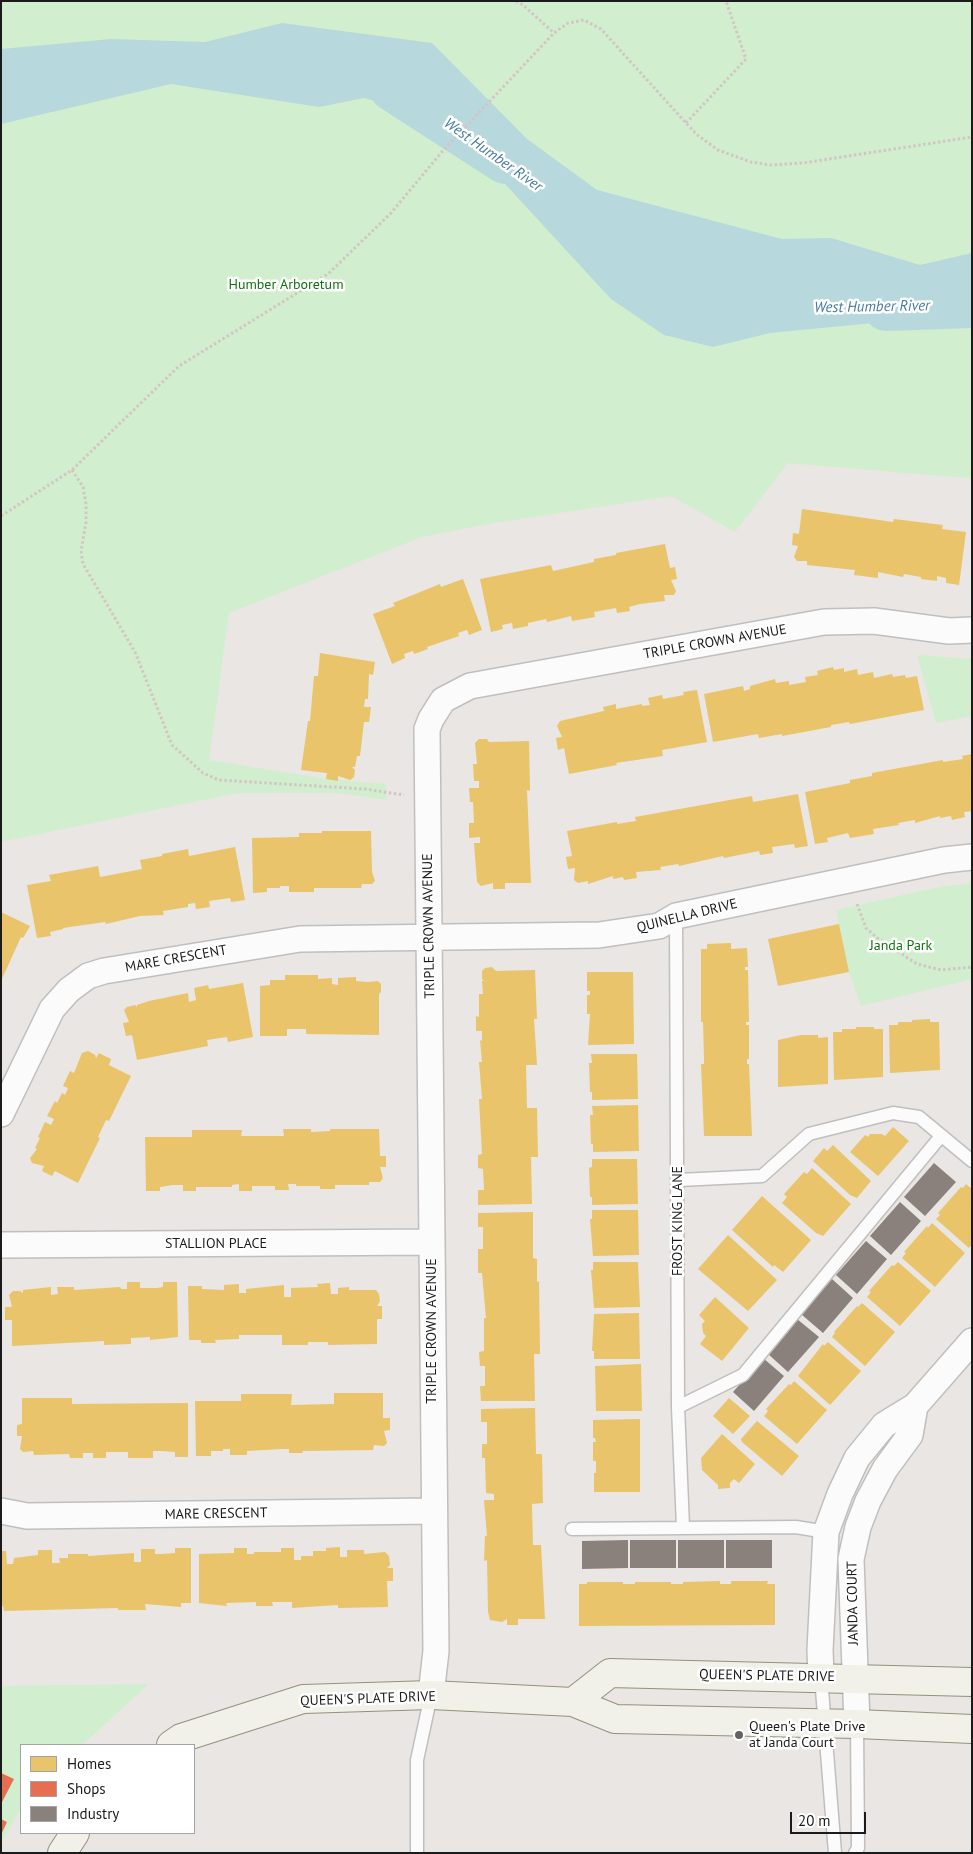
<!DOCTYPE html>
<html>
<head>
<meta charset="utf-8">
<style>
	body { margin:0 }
	#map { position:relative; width:973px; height:1854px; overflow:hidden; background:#e9e6e3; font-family:"PT Sans",sans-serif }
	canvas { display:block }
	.frame { position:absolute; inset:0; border:2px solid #1b1b1b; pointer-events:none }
	.legend { position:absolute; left:20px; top:1744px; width:175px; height:90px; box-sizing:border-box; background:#fff; border:1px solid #a4a4a4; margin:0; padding:6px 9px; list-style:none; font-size:15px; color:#1b1b1b }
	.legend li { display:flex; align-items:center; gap:10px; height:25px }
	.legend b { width:25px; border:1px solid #a4a4a4 }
	.scale { position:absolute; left:790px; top:1812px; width:76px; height:22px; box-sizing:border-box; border:2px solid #1b1b1b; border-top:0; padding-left:6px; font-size:15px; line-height:18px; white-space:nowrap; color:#1b1b1b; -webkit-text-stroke:4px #fff; paint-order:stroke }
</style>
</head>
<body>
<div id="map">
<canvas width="973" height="1854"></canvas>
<div class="frame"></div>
<ul class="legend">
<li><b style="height:14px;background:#e9c46a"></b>Homes</li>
<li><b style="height:14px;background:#e76f51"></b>Shops</li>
<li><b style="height:14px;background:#8a817c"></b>Industry</li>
</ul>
<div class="scale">20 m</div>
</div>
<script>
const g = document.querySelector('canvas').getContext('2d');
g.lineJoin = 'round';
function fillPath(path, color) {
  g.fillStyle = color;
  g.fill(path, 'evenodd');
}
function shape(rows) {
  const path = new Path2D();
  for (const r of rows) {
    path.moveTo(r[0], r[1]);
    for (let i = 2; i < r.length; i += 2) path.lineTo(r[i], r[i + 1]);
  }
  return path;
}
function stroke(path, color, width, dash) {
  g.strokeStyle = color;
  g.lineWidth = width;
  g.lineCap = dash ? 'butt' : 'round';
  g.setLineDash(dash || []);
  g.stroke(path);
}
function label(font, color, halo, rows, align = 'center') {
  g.font = font + ' "PT Sans",sans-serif';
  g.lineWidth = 5;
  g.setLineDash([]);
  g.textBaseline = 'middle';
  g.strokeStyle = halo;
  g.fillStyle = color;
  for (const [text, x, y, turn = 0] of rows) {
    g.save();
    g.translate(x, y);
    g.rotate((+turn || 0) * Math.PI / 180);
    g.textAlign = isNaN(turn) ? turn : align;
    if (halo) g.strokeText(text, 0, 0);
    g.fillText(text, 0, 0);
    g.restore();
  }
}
const park = shape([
	[1,1,972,1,972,476,965,478,788,463,735,532,671,496,494,523,422,537,229,613,209,760,326,779,386,784,387,800,338,793,237,793,1,842],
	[917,655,972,659,972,716,936,723],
	[972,883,972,979,861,1006,849,972,836,910,939,887],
	[149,1684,82,1745,21,1745,21,1808,1,1843,1,1686]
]);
const water = shape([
	[282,23,432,43,527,139,597,190,782,239,831,238,920,265,972,253,972,306,952,306,904,320,770,333,713,347,664,335,611,299,449,123,364,98,319,107,171,84,1,124,1,49,111,39,205,42]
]);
const homes = shape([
	[802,509,893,522,894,519,943,525,942,529,966,532,959,585,946,583,946,578,937,576,937,581,921,579,921,577,904,574,903,577,878,572,878,578,854,575,855,570,807,565,807,561,797,561,794,557,798,546,792,545,793,533,799,534],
	[665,544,670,568,675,567,677,579,671,580,676,591,674,595,664,595,665,601,640,604,629,607,630,611,617,613,616,608,594,612,595,617,572,621,571,616,547,622,546,619,528,623,528,626,513,629,512,623,502,625,503,629,491,632,480,579,551,565,553,571,594,562,594,559,616,555,616,553],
	[463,579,482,630,469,635,467,630,458,633,459,636,427,647,428,649,414,654,413,651,404,654,405,658,392,664,373,614,395,606,393,603,440,584,441,587],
	[320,653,375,662,373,675,369,674,368,699,365,699,364,707,371,707,369,722,364,722,360,756,357,756,355,767,352,767,355,770,354,777,350,780,338,776,338,781,326,779,327,773,301,770,308,721,310,721,314,676,318,676],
	[833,667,834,670,844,668,844,672,857,669,858,675,873,672,874,678,892,674,893,677,905,675,906,678,917,676,924,710,850,724,849,722,831,725,831,727,782,736,782,734,759,738,758,734,713,742,704,694,743,686,744,691,750,689,750,686,775,679,776,683,789,681,789,685,806,682,805,677,818,675,817,671],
	[697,690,707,742,662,750,663,756,616,763,617,765,569,774,564,748,558,750,556,738,562,737,557,726,560,721,604,711,603,707,616,704,616,709,642,704,642,706,650,705,648,698,662,695,663,699,684,695,683,692],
	[479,739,487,739,489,742,529,741,530,791,527,790,531,883,505,883,505,889,493,889,493,883,481,886,477,882,474,843,480,843,480,837,469,838,469,823,474,823,473,802,470,802,469,788,479,788,479,781,474,781,473,764,477,764,475,743],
	[972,754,972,811,964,812,965,817,952,820,951,816,940,818,940,816,915,823,915,820,898,823,899,825,873,829,874,834,850,838,848,833,827,838,828,842,815,844,805,792,850,783,850,780,872,776,872,773,943,760,943,762,963,759,962,756],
	[798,794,808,846,795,848,794,844,772,847,773,853,760,855,759,851,724,858,723,856,679,866,678,864,660,867,661,870,636,872,637,878,624,880,623,877,613,879,613,876,588,884,588,881,578,883,574,880,575,868,568,869,566,857,572,856,567,831,617,822,617,824,636,821,635,817,752,796,753,802],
	[322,831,371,831,372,872,375,881,372,884,362,884,361,888,314,888,314,892,289,892,289,886,280,886,280,888,267,888,267,892,253,893,252,838,299,837,299,833,322,833],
	[235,847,245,900,231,902,230,898,209,901,210,907,196,909,195,903,188,904,188,907,163,911,164,915,140,916,106,924,105,922,63,928,63,929,50,932,51,936,37,938,27,885,51,881,49,875,98,866,100,877,142,869,140,860,162,856,162,854,188,849,189,856],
	[1,912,30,926,23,938,21,937,1,981],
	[839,924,849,972,778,986,768,939],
	[731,943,731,949,747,948,748,967,745,967,745,970,748,970,749,1022,746,1022,746,1025,749,1025,749,1059,747,1059,747,1064,749,1064,752,1136,704,1136,701,1064,704,1064,704,1058,703,1022,701,1022,701,949,707,949,707,944],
	[492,967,496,971,535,970,537,1019,534,1019,537,1065,526,1065,527,1108,537,1108,538,1157,531,1157,532,1204,478,1205,478,1190,484,1190,483,1169,478,1168,478,1155,482,1154,479,1099,482,1099,479,1062,482,1062,480,1040,482,1041,482,1031,476,1031,476,1016,479,1017,479,994,483,994,482,981,484,981,482,979,482,971,485,968],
	[587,972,633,972,634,1044,588,1045,590,1014,587,1014,587,995,590,995,590,991,587,991],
	[285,975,318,975,318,979,332,978,332,984,338,985,338,978,356,977,356,981,368,982,378,981,381,984,381,992,379,994,379,1035,306,1034,306,1029,287,1029,287,1036,260,1036,260,986,270,985,270,980,285,980],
	[243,983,253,1037,228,1042,227,1037,207,1040,208,1046,137,1060,132,1035,126,1036,123,1023,129,1022,124,1010,127,1007,135,1005,137,1007,137,1005,149,1001,188,993,189,1002,196,1000,194,988,208,985,209,989],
	[930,1019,930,1022,939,1022,940,1070,890,1073,889,1025,898,1025,898,1022,912,1022,912,1020],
	[856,1027,874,1027,874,1029,883,1029,883,1077,834,1080,833,1032,842,1032,842,1029,856,1029],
	[801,1035,818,1035,818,1038,828,1037,828,1084,778,1087,778,1040],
	[88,1051,95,1055,96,1058,99,1053,111,1059,109,1065,131,1076,109,1121,106,1120,98,1137,100,1138,78,1183,55,1171,52,1176,42,1171,44,1166,32,1163,30,1158,37,1149,35,1148,40,1138,38,1137,45,1122,51,1125,54,1119,47,1116,55,1101,57,1103,62,1093,65,1095,68,1088,63,1086,70,1071,74,1073,82,1053],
	[591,1054,637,1054,638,1099,592,1100,592,1092,590,1092,589,1063,592,1063],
	[638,1105,639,1151,593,1152,593,1144,591,1144,590,1115,593,1115,592,1106],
	[893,1127,909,1141,878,1176,850,1152,865,1135,868,1137,870,1134,882,1134,885,1136],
	[283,1129,311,1129,311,1132,330,1131,330,1129,379,1129,380,1156,386,1156,386,1167,380,1167,383,1178,380,1182,369,1182,369,1185,335,1185,335,1189,320,1189,320,1186,296,1186,296,1184,288,1184,289,1190,275,1190,275,1186,252,1186,252,1191,239,1191,239,1184,232,1185,232,1187,196,1187,196,1191,183,1191,183,1185,173,1185,160,1187,160,1191,146,1191,145,1137,192,1137,192,1130,242,1130,241,1136,284,1136],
	[833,1145,871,1181,857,1198,850,1195,813,1161,824,1148,827,1151],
	[592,1159,637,1159,638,1204,592,1205,592,1197,590,1197,589,1168,592,1167],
	[812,1168,851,1204,823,1236,816,1233,782,1203,787,1197,784,1194,804,1172,807,1174],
	[966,1184,972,1189,972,1244,969,1248,936,1219,940,1215,938,1213,961,1187,963,1188],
	[762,1196,811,1240,783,1272,774,1265,773,1267,732,1230],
	[592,1210,638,1210,639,1255,593,1256,590,1219,592,1219],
	[533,1212,533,1258,537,1259,537,1282,539,1281,540,1354,534,1354,535,1401,481,1401,480,1386,485,1386,485,1366,480,1366,479,1352,484,1351,484,1318,486,1318,482,1273,478,1273,478,1249,483,1249,483,1227,478,1227,478,1213],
	[932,1223,965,1253,935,1287,902,1258,906,1253,904,1252,927,1226,928,1228],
	[728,1235,777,1280,748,1311,698,1269],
	[593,1262,638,1262,640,1307,594,1308,591,1270,593,1270],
	[898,1262,931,1291,900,1326,867,1297,871,1292,869,1291,892,1265,894,1266],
	[127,1282,140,1282,140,1288,157,1288,163,1287,163,1282,177,1282,178,1337,150,1340,150,1337,131,1338,131,1344,104,1345,104,1341,12,1346,12,1320,5,1320,5,1307,12,1307,9,1295,13,1291,20,1291,23,1293,23,1290,51,1287,51,1295,58,1294,57,1287,74,1287,74,1290,120,1287,121,1289,127,1289],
	[330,1283,331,1294,338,1294,338,1288,349,1287,349,1290,376,1290,379,1294,380,1301,377,1306,382,1306,382,1319,377,1319,377,1344,328,1345,328,1342,308,1342,308,1345,282,1345,282,1335,239,1335,239,1339,215,1340,216,1343,201,1343,201,1340,189,1340,188,1286,202,1286,202,1289,224,1290,224,1285,239,1284,239,1293,246,1293,246,1289,284,1285,284,1297,291,1297,291,1288,318,1287,317,1284],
	[715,1297,749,1328,722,1361,700,1344,706,1336,703,1333,702,1324,705,1321,699,1315],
	[862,1303,895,1332,865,1366,832,1337,835,1333,834,1332,857,1306,858,1307],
	[639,1313,640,1359,594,1359,594,1351,592,1351,594,1314],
	[828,1342,861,1371,830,1405,798,1376,823,1344,824,1346],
	[641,1364,642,1411,596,1411,595,1366],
	[794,1381,827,1410,797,1444,764,1416,768,1411,766,1409,789,1384,791,1385],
	[334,1393,383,1393,383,1418,390,1418,390,1430,384,1431,387,1443,384,1446,374,1445,373,1450,302,1451,303,1453,289,1453,289,1449,282,1449,247,1451,247,1455,230,1455,230,1449,223,1449,223,1451,211,1451,211,1456,196,1456,195,1401,241,1401,241,1394,292,1394,291,1405,334,1404],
	[22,1398,72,1398,72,1404,188,1403,188,1457,175,1457,175,1452,161,1451,153,1451,153,1458,128,1458,128,1452,106,1452,106,1458,93,1458,93,1453,83,1453,83,1458,70,1458,69,1454,34,1455,33,1451,23,1452,20,1449,22,1436,17,1436,17,1425,22,1424],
	[729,1398,750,1416,733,1434,713,1416],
	[535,1408,536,1454,542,1454,543,1503,532,1504,533,1545,541,1545,545,1619,518,1619,518,1625,507,1625,507,1619,502,1622,490,1620,488,1612,487,1560,484,1561,485,1536,487,1536,484,1500,494,1500,494,1494,486,1493,485,1458,482,1458,482,1444,487,1444,487,1422,481,1422,481,1409],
	[640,1419,640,1492,594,1492,594,1473,596,1473,596,1461,593,1461,593,1442,596,1442,595,1438,593,1438,593,1420],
	[757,1421,799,1456,782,1476,742,1442,741,1439],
	[722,1434,755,1464,739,1483,734,1479,730,1483,730,1488,718,1489,718,1485,702,1470,701,1458],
	[340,1547,340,1557,347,1557,347,1550,364,1550,364,1554,385,1552,389,1556,390,1565,387,1568,393,1568,393,1581,387,1581,388,1607,338,1608,338,1605,292,1608,292,1602,272,1602,273,1606,256,1606,256,1602,226,1603,227,1606,199,1603,199,1554,234,1553,234,1548,247,1548,247,1554,254,1554,254,1552,281,1552,281,1548,294,1548,294,1560,301,1560,301,1556,313,1556,313,1551,326,1551,326,1548],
	[175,1548,191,1548,191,1603,181,1603,181,1607,145,1604,146,1610,118,1610,118,1608,4,1611,3,1606,1,1606,1,1551,6,1551,7,1564,13,1564,14,1558,38,1555,38,1550,52,1550,52,1563,60,1563,59,1558,68,1558,68,1554,88,1554,88,1556,134,1553,134,1562,141,1562,141,1549,155,1549,155,1554,162,1554,175,1553],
	[720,1581,720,1584,731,1584,731,1581,768,1581,767,1584,775,1584,775,1625,579,1626,579,1584,587,1584,587,1582,623,1582,623,1584,635,1584,635,1582,671,1582,671,1584,683,1584,683,1582]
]);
const shops = shape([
	[1,1773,14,1779,1,1804],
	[1,1819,7,1822,1,1835]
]);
const industry = shape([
	[934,1163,956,1182,925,1216,904,1197],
	[900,1202,921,1221,891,1255,870,1236],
	[866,1241,887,1259,857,1294,836,1275],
	[832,1279,853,1298,823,1333,801,1314],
	[797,1319,819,1337,788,1372,767,1353],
	[763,1358,784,1376,754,1411,733,1392],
	[628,1540,628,1568,582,1569,582,1541],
	[630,1540,676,1540,676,1568,630,1568],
	[678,1540,724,1540,724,1568,678,1568],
	[726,1540,772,1540,772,1568,726,1568]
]);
const river = shape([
	[392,88,505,161],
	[886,308,972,305]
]);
const path = shape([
	[516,1,523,5,554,33],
	[686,123,746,59,726,1],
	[72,470,83,487,86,504,86,522,81,551,83,564,135,652,172,745,203,773,219,780,365,789,404,795],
	[1,516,72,470,179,366,328,274,391,213,441,153,554,33,568,23,584,20,601,29,696,134,718,150,751,162,770,165,803,163,972,137],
	[857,904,866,928,876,937,917,964,941,970,972,967]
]);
const lane = shape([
	[676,916,678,1407,683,1527],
	[679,1180,762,1176,809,1134,893,1113,919,1117,972,1161],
	[678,1407,743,1375,941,1136],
	[572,1529,796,1527,826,1532],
	[821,1677,835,1853],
	[417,1853,417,1760,431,1695],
	[855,1853,858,1848,857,1724]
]);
const street = shape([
	[1,1114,52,1009,69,990,88,976,104,971,300,939,599,935,659,926,676,916,944,860,972,857],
	[1,1245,431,1242],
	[1,1511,27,1516,433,1511],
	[821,1677,820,1650,826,1532,840,1494,857,1458,884,1425,915,1406,972,1341],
	[431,1695,436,1651,427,729,431,719,443,700,470,686,824,622,874,621,949,631,972,630],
	[857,1724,851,1559,858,1527,868,1501,885,1469,910,1435,915,1406]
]);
const secondary = shape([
	[573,1702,610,1673,972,1682],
	[171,1745,181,1738,303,1699,431,1695,573,1702,615,1719,857,1724,972,1729],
	[62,1853,75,1833]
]);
const markers = [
	[739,1735,5,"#636261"]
];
const parkNames = [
	["Humber Arboretum",286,285],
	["Janda Park",901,946]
];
const streetNames = [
	["TRIPLE CROWN AVENUE",715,642,-10],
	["QUINELLA DRIVE",687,916,-14],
	["TRIPLE CROWN AVENUE",429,926,-91],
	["MARE CRESCENT",176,959,-10],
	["FROST KING LANE",678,1221,-90],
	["STALLION PLACE",216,1244],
	["TRIPLE CROWN AVENUE",432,1331,-90],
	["MARE CRESCENT",216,1514,-1],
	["JANDA COURT",853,1603,-91],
	["QUEEN'S PLATE DRIVE",767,1676,1],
	["QUEEN'S PLATE DRIVE",368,1699,-2]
];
const poiNames = [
	["Queen's Plate Drive",749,1727],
	["at Janda Court",749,1743]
];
const waterNames = [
	["West Humber River",493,155,35],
	["West Humber River",872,307,-1]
];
fillPath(park, '#d1efce');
fillPath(water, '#b7d8dc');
fillPath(homes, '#e9c46a');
fillPath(shops, '#e76f51');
fillPath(industry, '#8a817c');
stroke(river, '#b7d8dc', 46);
stroke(lane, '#c0bfbe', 15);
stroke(street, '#c0bfbe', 28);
stroke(secondary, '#92917c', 30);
stroke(path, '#d4c5c4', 3, [2.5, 2.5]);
stroke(lane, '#fcfbfb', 12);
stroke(street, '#fcfbfb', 25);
stroke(secondary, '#f2f1e9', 28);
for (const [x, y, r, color] of markers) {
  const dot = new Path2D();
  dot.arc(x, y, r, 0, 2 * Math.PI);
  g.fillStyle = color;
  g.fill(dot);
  stroke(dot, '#fff', 2);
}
label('14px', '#0e740d', '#fff', parkNames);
label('14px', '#1b1b1b', '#fff', streetNames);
label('14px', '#1b1b1b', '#fff', poiNames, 'left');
label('italic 15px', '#487ba0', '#fff', waterNames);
</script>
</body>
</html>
